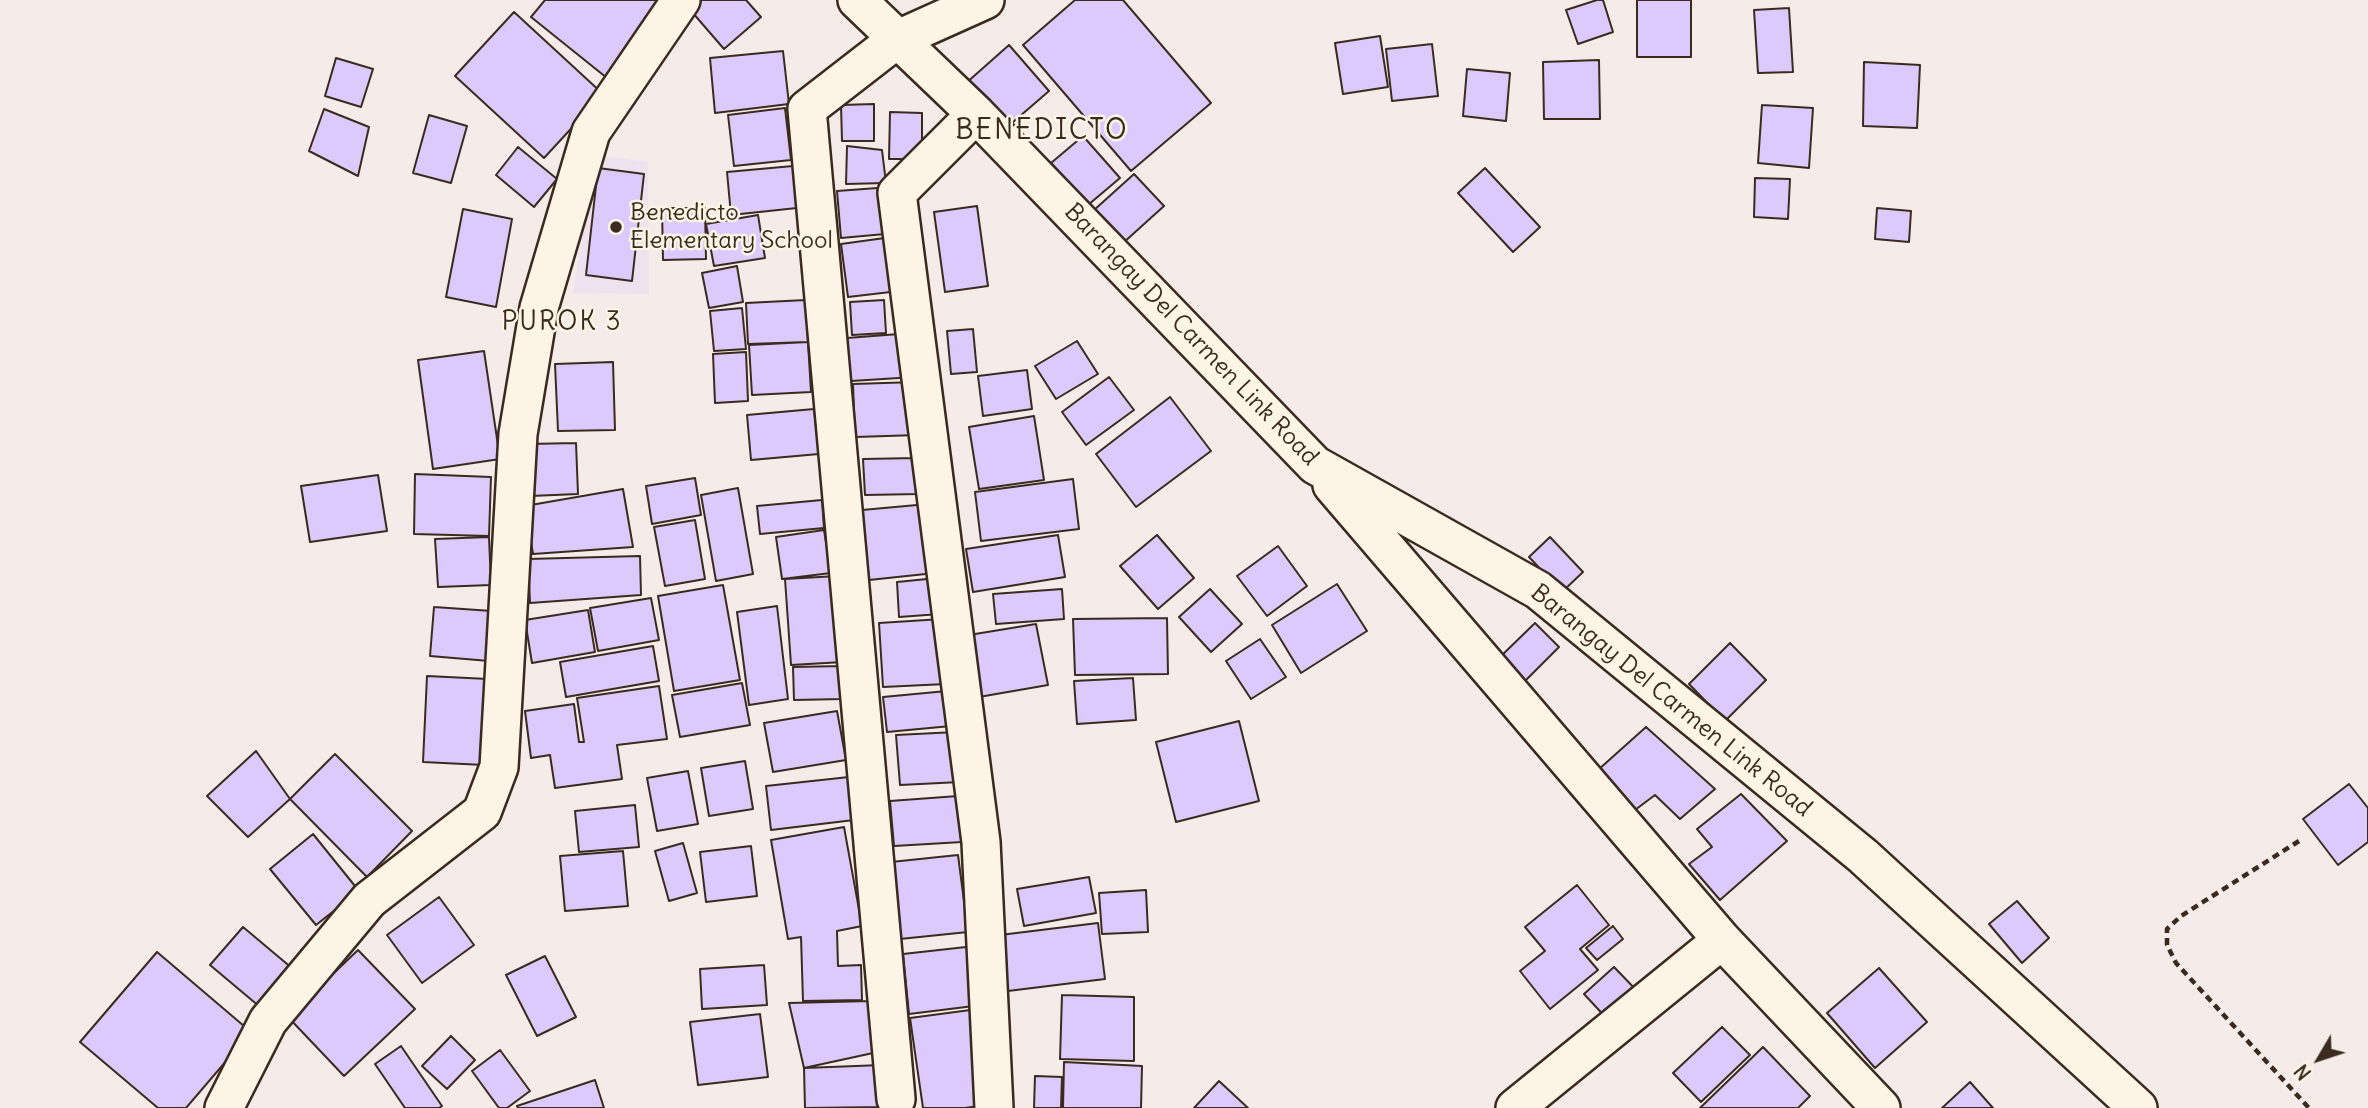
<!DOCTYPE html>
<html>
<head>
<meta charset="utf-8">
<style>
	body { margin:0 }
	#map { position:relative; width:2368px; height:1108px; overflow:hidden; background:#f5ece9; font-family:Delius,sans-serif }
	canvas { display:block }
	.north { position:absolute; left:2284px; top:1024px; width:70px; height:70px; -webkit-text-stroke:5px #fcf5e5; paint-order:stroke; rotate:231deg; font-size:19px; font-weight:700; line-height:28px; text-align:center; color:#3b2a1e }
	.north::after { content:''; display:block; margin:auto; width:24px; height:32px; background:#3b2a1e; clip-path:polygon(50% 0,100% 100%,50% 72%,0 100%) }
</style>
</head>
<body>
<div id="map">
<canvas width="2368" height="1108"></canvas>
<div class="north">N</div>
</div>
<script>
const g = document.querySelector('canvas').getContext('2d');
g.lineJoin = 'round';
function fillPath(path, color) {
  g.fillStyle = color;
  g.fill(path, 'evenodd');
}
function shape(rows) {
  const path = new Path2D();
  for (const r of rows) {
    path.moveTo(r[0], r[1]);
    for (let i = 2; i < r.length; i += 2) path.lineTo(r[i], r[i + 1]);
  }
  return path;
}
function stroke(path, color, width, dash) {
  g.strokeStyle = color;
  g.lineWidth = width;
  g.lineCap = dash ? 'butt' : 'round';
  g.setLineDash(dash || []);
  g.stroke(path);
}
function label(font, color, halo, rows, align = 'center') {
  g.font = font + ' Delius,sans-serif';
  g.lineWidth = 5;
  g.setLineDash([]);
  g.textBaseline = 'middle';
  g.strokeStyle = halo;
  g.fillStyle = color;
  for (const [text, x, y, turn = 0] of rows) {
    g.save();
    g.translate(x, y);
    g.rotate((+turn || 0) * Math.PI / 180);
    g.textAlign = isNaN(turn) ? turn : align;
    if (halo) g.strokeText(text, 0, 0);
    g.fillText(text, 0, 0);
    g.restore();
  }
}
const built = shape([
	[595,155,648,162,649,294,573,293]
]);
const building = shape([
	[545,0,668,0,607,78,531,17,545,0],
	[692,0,746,0,761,17,724,49,686,5,692,0],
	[1075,0,1123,0,1211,103,1131,171,1023,45,1075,0],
	[1597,0,1603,0,1613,32,1578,44,1566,10,1597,0],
	[1637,0,1691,0,1691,57,1637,57,1637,0],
	[1789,8,1793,72,1758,73,1754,10,1789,8],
	[514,12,603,94,544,158,455,76,514,12],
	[1380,36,1388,87,1343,94,1335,43,1380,36],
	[1432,44,1438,96,1392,101,1386,49,1432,44],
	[1009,45,1049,91,1005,129,965,84,1009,45],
	[783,51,789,104,715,113,710,58,783,51],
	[336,58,373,69,361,107,325,96,336,58],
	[1599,60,1600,119,1544,119,1543,62,1599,60],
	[1864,62,1920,65,1917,128,1863,126,1864,62],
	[1467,69,1510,73,1506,121,1463,116,1467,69],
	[874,104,874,141,842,141,841,105,874,104],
	[1762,105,1813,108,1809,168,1758,163,1762,105],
	[785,108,791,160,734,166,728,115,785,108],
	[324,109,369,127,358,176,309,151,324,109],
	[890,112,922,113,922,159,889,159,890,112],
	[429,115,467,126,451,183,413,173,429,115],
	[1083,136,1120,178,1088,205,1051,163,1083,136],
	[847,146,882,150,886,183,846,184,847,146],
	[518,147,557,179,534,207,496,175,518,147],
	[793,166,797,208,731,215,727,172,793,166],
	[598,168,644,174,632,281,586,275,598,168],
	[1485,168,1540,227,1513,252,1458,193,1485,168],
	[1134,174,1164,206,1122,244,1093,211,1134,174],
	[1755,178,1790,179,1788,219,1754,217,1755,178],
	[891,187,896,233,841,238,837,191,891,187],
	[977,206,988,286,945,292,934,212,977,206],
	[662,208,705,208,706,259,663,260,662,208],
	[1877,208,1911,211,1909,242,1875,239,1877,208],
	[463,209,512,219,496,307,446,297,463,209],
	[758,215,765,258,714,266,706,224,758,215],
	[892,237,899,291,848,297,841,244,892,237],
	[737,266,743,302,709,308,702,273,737,266],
	[806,300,808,342,748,344,746,303,806,300],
	[884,300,886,333,852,335,850,302,884,300],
	[742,308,746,349,714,351,710,311,742,308],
	[973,329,977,372,951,374,947,331,973,329],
	[912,333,915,377,851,381,847,338,912,333],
	[1077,341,1098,374,1056,399,1035,366,1077,341],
	[808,342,811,392,752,395,749,345,808,342],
	[484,351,500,459,433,469,418,360,484,351],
	[746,352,748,401,715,403,713,354,746,352],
	[613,362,615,430,558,431,555,364,613,362],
	[1027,370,1032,409,983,416,978,376,1027,370],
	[1109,377,1134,410,1086,445,1062,412,1109,377],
	[916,382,918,435,855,437,853,384,916,382],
	[1170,397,1211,451,1136,507,1096,454,1170,397],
	[814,409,819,454,751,460,747,415,814,409],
	[1034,416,1044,480,979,489,969,427,1034,416],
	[576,443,578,494,530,496,528,444,576,443],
	[917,458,919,494,865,495,863,459,917,458],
	[415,474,491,477,489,536,414,534,415,474],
	[378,475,387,531,310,542,301,486,378,475],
	[695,478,701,515,652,524,646,486,695,478],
	[1073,479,1079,529,981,541,975,492,1073,479],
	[738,488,753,574,716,581,701,495,738,488],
	[623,489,633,547,533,554,525,506,623,489],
	[822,500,824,528,760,534,757,506,822,500],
	[928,504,935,573,869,580,862,510,928,504],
	[695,520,705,579,665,586,654,527,695,520],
	[824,530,831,573,782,579,776,537,824,530],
	[1058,535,1065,577,973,592,966,549,1058,535],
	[1157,535,1194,578,1158,609,1120,566,1157,535],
	[489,537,491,585,438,587,435,539,489,537],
	[1550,537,1583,572,1562,592,1529,557,1550,537],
	[1278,546,1307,586,1267,616,1237,576,1278,546],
	[640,556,641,595,530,603,528,559,640,556],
	[837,576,843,662,791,665,785,579,837,576],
	[937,578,940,614,899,617,897,582,937,578],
	[1337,584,1367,631,1301,673,1272,625,1337,584],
	[723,585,740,680,674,691,658,596,723,585],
	[1062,589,1064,619,996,624,993,594,1062,589],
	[1210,589,1242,624,1211,652,1179,617,1210,589],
	[651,598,659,640,598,651,590,608,651,598],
	[777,606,788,699,749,705,737,612,777,606],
	[434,607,492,611,489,661,430,656,434,607],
	[588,610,595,652,532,663,525,620,588,610],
	[1167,618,1168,674,1075,675,1073,619,1167,618],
	[942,619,946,684,883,687,879,623,942,619],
	[1535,623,1559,647,1522,684,1498,659,1535,623],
	[1036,624,1048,685,979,697,969,635,1036,624],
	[1260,639,1286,677,1251,699,1226,661,1260,639],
	[1730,643,1766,680,1725,721,1689,684,1730,643],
	[653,646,659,681,566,697,560,662,653,646],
	[842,666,843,699,794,700,793,667,842,666],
	[427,676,488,679,484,765,423,762,427,676],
	[1133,678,1136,720,1077,724,1074,681,1133,678],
	[742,683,750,725,680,737,672,695,742,683],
	[659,686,667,739,617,745,622,779,555,788,550,755,531,758,525,711,574,704,579,742,584,742,577,698,659,686],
	[947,691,951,726,887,732,883,697,947,691],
	[837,711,846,760,773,772,764,723,837,711],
	[1239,721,1259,801,1176,822,1156,742,1239,721],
	[1646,727,1715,789,1680,819,1655,795,1635,810,1598,770,1646,727],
	[956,732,960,782,900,785,896,735,956,732],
	[256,751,290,799,248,837,207,796,256,751],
	[335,754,412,831,367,877,290,799,335,754],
	[745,761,753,809,709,816,701,768,745,761],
	[688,771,698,824,657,831,647,778,688,771],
	[849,777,854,820,771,830,766,786,849,777],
	[2349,784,2368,808,2368,842,2338,865,2303,819,2349,784],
	[1741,794,1787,841,1720,900,1689,864,1712,847,1697,829,1741,794],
	[958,796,962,842,894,846,890,801,958,796],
	[635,805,639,847,579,852,575,811,635,805],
	[844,827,862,926,837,931,838,966,861,965,862,1000,803,1001,801,937,788,939,771,840,844,827],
	[313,834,359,891,316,925,270,869,313,834],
	[683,843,697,893,669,901,655,851,683,843],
	[751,846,757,896,706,902,700,852,751,846],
	[623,851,628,906,565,911,560,856,623,851],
	[958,855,968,932,900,939,891,862,958,855],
	[1089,877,1096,913,1024,926,1017,889,1089,877],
	[1577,885,1609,925,1580,949,1598,970,1550,1009,1520,971,1545,951,1525,927,1577,885],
	[1146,890,1148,932,1102,934,1099,893,1146,890],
	[439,897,474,945,422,983,387,935,439,897],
	[2017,901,2049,938,2022,963,1989,924,2017,901],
	[1098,923,1105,979,1008,991,1000,935,1098,923],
	[1613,926,1623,939,1597,960,1586,948,1613,926],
	[243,927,293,969,260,1007,210,965,243,927],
	[975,946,982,1005,909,1014,903,954,975,946],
	[358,950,415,1009,344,1076,288,1017,358,950],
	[157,952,251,1032,186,1108,158,1108,80,1042,157,952],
	[545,956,576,1017,537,1036,506,975,545,956],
	[764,965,767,1005,702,1009,700,969,764,965],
	[1614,967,1640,994,1610,1022,1584,994,1614,967],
	[1879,968,1927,1022,1875,1068,1827,1013,1879,968],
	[1062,995,1134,997,1134,1061,1060,1059,1062,995],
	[871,1001,873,1053,804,1068,789,1003,871,1001],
	[978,1009,992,1104,965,1108,923,1108,910,1018,978,1009],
	[760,1014,768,1077,698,1085,690,1022,760,1014],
	[1722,1027,1750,1055,1701,1102,1673,1073,1722,1027],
	[451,1036,475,1060,447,1089,422,1066,451,1036],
	[401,1046,442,1106,439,1108,405,1108,375,1064,401,1046],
	[1763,1047,1810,1096,1798,1108,1700,1108,1763,1047],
	[500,1050,530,1091,507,1108,499,1108,472,1071,500,1050],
	[1064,1062,1142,1066,1141,1108,1063,1108,1064,1062],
	[882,1065,883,1107,805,1108,804,1068,882,1065],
	[1035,1076,1062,1077,1061,1108,1034,1108,1035,1076],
	[595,1080,604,1108,518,1108,517,1106,595,1080],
	[1219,1081,1248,1108,1194,1108,1219,1081],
	[1970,1082,1993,1108,1942,1108,1970,1082]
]);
const path = shape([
	[2299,841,2181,916,2167,929,2167,945,2176,963,2309,1108]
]);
const minor = shape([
	[857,0,976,114,1315,465,1538,590,1863,856,2138,1108],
	[976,114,897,193,981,842,994,1108],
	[1332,485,1722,940,1881,1108],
	[896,1099,807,109,896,40,985,0],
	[224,1108,268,1021,369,900,482,812,499,767,518,434,539,308,591,132,681,0],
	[1515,1108,1722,940]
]);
const markers = [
	[616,227,7,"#3b2a1e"]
];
const poiNames = [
	["Benedicto",630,213],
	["Elementary School",630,241]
];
const streetNames = [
	["Barangay Del Carmen Link Road",1191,335,46],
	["Barangay Del Carmen Link Road",1671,701,39]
];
const neighbourhoodNames = [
	["PUROK 3",562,323]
];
const quarterNames = [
	["BENEDICTO",1042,131]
];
fillPath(built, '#ede2ee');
fillPath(building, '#dbcafb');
stroke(building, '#3b2a1e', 2);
stroke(minor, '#3b2a1e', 42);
stroke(path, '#3b2a1e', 4.5, [7, 5]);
stroke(minor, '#fcf5e5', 37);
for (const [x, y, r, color] of markers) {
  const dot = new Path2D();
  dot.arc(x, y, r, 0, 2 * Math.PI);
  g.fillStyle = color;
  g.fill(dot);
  stroke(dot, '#fcf5e5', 2.5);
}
label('24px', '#3b2a1e', '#fcf5e5', poiNames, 'left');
label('24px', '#3b2a1e', '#fcf5e5', streetNames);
g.letterSpacing = '2px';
label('26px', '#3b2a1e', '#fcf5e5', neighbourhoodNames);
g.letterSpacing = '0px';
g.letterSpacing = '2px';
label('28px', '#3b2a1e', '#fcf5e5', quarterNames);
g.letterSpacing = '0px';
</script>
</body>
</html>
